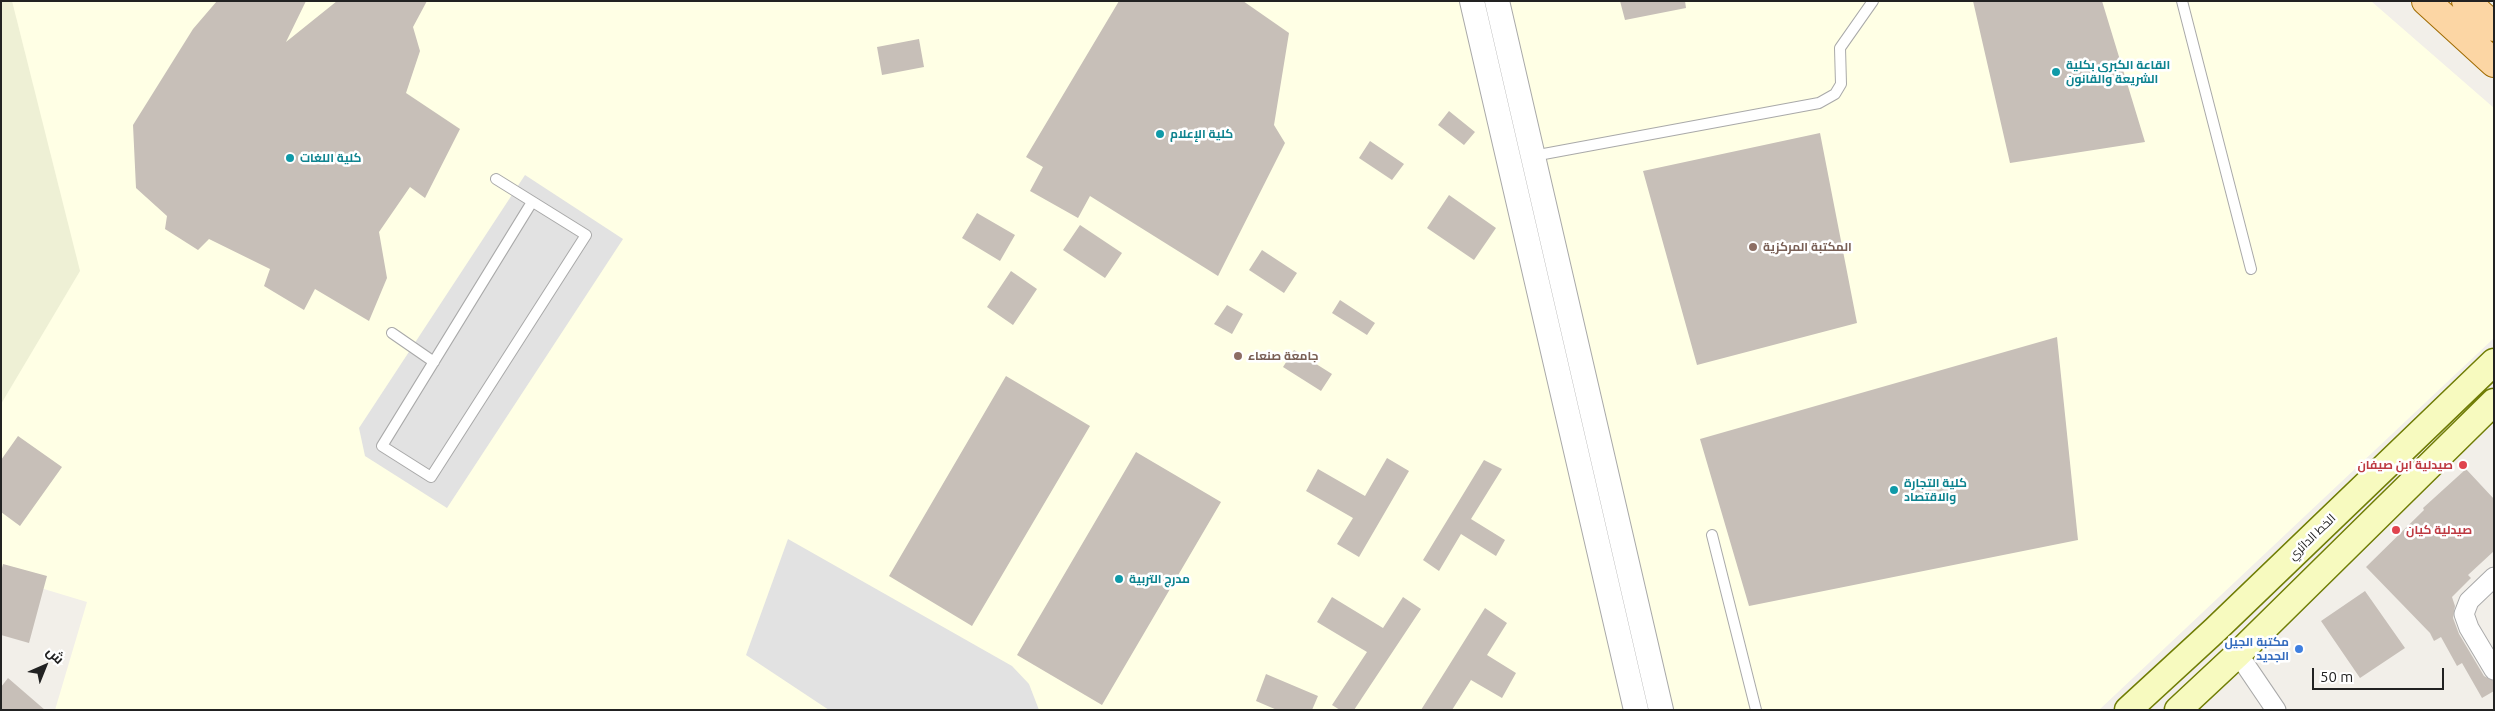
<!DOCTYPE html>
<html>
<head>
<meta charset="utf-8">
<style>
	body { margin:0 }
	#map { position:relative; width:2495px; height:711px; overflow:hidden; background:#f2efe9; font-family:Ubuntu,Cairo,sans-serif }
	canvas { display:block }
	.frame { position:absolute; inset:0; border:2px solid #222; pointer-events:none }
	.north { position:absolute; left:20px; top:641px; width:50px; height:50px; -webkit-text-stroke:4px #fff; paint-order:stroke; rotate:44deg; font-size:14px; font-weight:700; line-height:20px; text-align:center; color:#222 }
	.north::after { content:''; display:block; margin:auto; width:18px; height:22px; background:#222; clip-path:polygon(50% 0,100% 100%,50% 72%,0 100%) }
	.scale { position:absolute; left:2312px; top:668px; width:132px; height:22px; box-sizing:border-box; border:2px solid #222; border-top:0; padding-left:6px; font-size:15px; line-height:18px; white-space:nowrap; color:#222; -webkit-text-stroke:4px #fff; paint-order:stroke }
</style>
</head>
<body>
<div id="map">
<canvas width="2495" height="711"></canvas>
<div class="frame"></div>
<div class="north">ش</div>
<div class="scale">50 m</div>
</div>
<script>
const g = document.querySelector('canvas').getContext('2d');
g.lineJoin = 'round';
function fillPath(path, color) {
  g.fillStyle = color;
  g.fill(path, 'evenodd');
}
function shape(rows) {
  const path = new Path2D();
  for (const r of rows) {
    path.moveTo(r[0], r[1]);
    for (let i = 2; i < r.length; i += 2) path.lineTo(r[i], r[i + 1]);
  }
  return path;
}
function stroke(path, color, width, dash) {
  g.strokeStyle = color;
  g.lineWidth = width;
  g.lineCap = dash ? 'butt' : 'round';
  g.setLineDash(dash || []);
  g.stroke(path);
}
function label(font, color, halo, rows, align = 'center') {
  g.font = font + ' Ubuntu,Cairo,sans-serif';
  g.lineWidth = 5;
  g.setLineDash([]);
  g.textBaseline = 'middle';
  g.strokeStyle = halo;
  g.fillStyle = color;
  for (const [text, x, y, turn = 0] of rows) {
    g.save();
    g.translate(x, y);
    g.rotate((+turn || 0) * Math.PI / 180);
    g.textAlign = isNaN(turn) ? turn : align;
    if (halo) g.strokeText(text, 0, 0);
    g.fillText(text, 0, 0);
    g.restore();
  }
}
const education = shape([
	[1,1,2371,1,2494,108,2494,338,2099,710,55,710,87,602,1,576]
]);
const farmland = shape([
	[1,1,12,1,80,271,1,404]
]);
const parking = shape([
	[525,175,623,239,447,508,365,456,359,428],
	[788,539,1012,666,1029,684,1039,710,829,710,746,655]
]);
const building = shape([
	[217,1,306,1,286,42,337,1,427,1,413,27,420,51,406,93,460,129,425,198,410,187,379,232,387,278,369,321,315,289,304,310,264,286,270,269,209,239,198,250,165,229,167,216,136,188,133,125,193,29],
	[1119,1,1243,1,1289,33,1274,125,1285,143,1218,276,1090,196,1078,218,1030,191,1043,167,1026,157],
	[1620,1,1685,1,1686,8,1625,20],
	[1973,1,2102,1,2145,142,2010,163],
	[919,39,924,67,882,75,877,47],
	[1449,111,1475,132,1464,145,1438,125],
	[1820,133,1857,323,1697,365,1643,171],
	[1370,141,1404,164,1392,180,1359,158],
	[1449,195,1496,228,1474,260,1427,228],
	[977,213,1015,235,1000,261,962,238],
	[1080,225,1122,253,1105,278,1063,250],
	[1262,250,1297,273,1284,293,1249,270],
	[1011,271,1037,289,1013,325,987,307],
	[1340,300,1375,323,1367,335,1332,313],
	[1227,305,1243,314,1232,334,1214,324],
	[2057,337,2078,540,1749,606,1700,439],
	[1294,350,1332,374,1321,391,1283,367],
	[1006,376,1090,426,972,626,889,576],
	[18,436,62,467,20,526,1,512,1,460],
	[1136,452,1221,502,1102,705,1017,655],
	[1387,458,1409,471,1359,557,1337,544,1353,518,1306,491,1318,469,1365,496],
	[1484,460,1502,469,1471,519,1505,540,1496,556,1461,534,1439,571,1423,560],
	[2466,469,2494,499,2494,551,2468,575,2471,578,2452,597,2455,606,2453,618,2459,634,2484,676,2494,681,2494,691,2482,698,2462,663,2457,666,2441,637,2434,641,2430,633,2366,567,2424,510,2423,508],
	[3,564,47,576,29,643,1,635,1,572],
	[2365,591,2405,648,2360,678,2321,621],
	[1332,597,1383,628,1403,597,1421,609,1354,710,1340,710,1332,705,1367,652,1317,622],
	[1485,608,1507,623,1487,655,1516,673,1502,698,1471,680,1452,710,1421,710],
	[1266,674,1318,696,1312,710,1277,710,1256,701],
	[8,678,45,710,1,710,1,687]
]);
const service = shape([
	[2182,1,2251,269],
	[1533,156,1819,103,1835,94,1841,84,1840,48,1873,1],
	[496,179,586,235,431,477,382,446,532,202],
	[392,333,434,362],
	[1712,535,1756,710]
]);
const minor = shape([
	[2494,577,2469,601,2464,614,2469,628,2494,670],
	[2238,654,2276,710]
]);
const tertiary = shape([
	[1472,1,1636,710],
	[1497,1,1661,710]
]);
const secondary = shape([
	[2128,710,2215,630,2494,362],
	[2178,710,2238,654,2494,402]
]);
const primary = shape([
	[2426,1,2494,63],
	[2466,1,2494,27]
]);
const markers = [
	[2056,72,5,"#0f9aa8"],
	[1160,134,5,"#0f9aa8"],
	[290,158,5,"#0f9aa8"],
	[1753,247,5,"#8d6e63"],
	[1238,356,5,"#8d6e63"],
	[2463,465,5,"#e0444e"],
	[1894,490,5,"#0f9aa8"],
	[2396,530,5,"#e0444e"],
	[1119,579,5,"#0f9aa8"],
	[2299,649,5,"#3f7fe0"]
];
const cultureNames = [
	["القاعة الكبرى بكلية",2066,65],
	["الشريعة والقانون",2066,79],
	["كلية الإعلام",1170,134],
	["كلية اللغات",300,158],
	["كلية التجارة",1904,483],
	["والاقتصاد",1904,497],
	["مدرج التربية",1129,579]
];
const educationNames = [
	["المكتبة المركزية",1763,247],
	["جامعة صنعاء",1248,356]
];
const healthNames = [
	["صيدلية ابن صيفان",2453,465],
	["صيدلية كيان",2406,530,"left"]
];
const streetNames = [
	["الخط الدائري",2312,537,-44]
];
const shopNames = [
	["مكتبة الجيل",2289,642],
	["الجديد",2289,656]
];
fillPath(education, '#ffffe5');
fillPath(farmland, '#eef0d5');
fillPath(parking, '#e2e2e2');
fillPath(building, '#c7bfb8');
stroke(service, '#a9a9a9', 12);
stroke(minor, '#a9a9a9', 21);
stroke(tertiary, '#a9a9a9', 26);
stroke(secondary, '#707d05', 29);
stroke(primary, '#a06b00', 30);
stroke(service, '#fff', 10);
stroke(minor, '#fff', 19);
stroke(tertiary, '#fff', 24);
stroke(secondary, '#f7fabf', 26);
stroke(primary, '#fcd6a4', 28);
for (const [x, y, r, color] of markers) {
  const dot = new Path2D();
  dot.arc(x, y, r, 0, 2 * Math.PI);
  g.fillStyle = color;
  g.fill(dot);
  stroke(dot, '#fff', 2);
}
label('bold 12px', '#0d838f', '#fff', cultureNames, 'left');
label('bold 12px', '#785e54', '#fff', educationNames, 'left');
label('bold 12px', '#be3a42', '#fff', healthNames, 'right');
label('12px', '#222', '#fff', streetNames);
label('bold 12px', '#366cbe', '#fff', shopNames, 'right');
</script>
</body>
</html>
